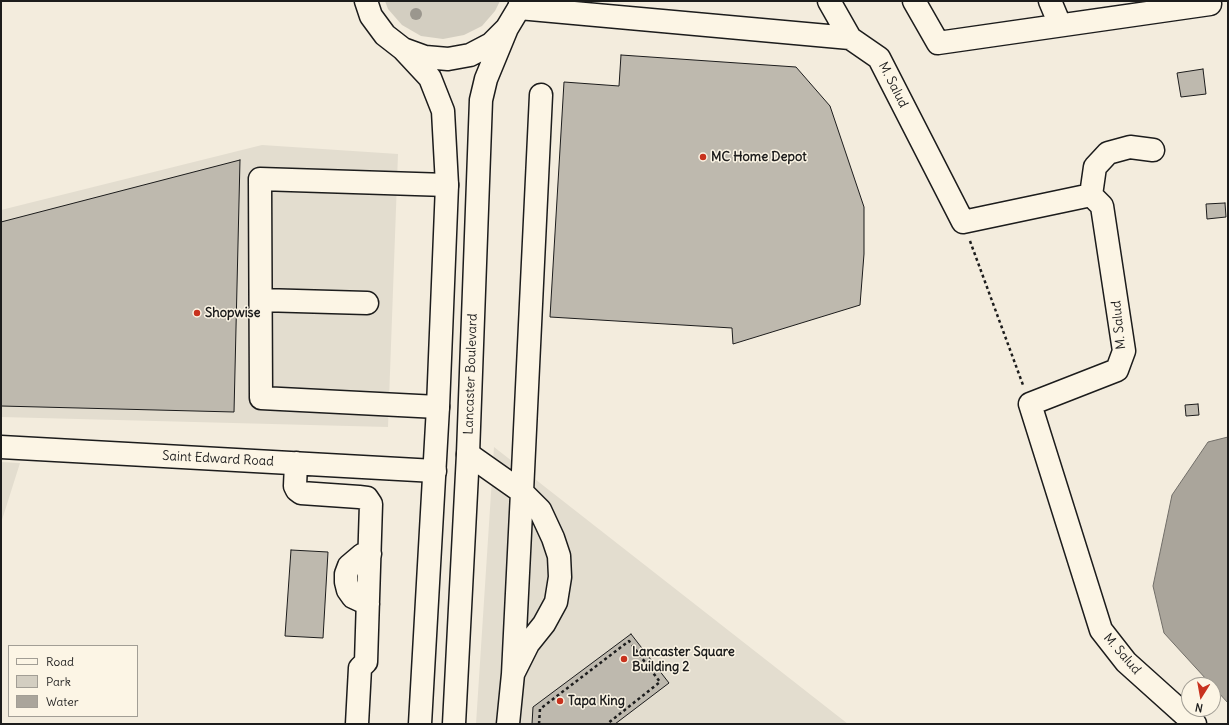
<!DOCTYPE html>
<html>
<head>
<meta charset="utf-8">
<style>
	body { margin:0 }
	#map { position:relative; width:1229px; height:725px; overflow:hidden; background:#f3ecdd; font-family:Delius,sans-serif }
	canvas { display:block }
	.frame { position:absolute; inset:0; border:2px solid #1c1c1c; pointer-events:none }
	.legend { position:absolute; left:8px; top:645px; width:130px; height:72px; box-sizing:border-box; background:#fcf5e5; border:1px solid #a29e95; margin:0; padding:5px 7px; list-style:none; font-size:12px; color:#1c1c1c }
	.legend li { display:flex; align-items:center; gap:8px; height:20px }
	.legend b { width:20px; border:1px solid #a29e95 }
	.north { position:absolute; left:1181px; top:677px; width:40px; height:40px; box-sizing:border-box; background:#fcf5e5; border:1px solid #a29e95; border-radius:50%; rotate:191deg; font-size:11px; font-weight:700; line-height:16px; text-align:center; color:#1c1c1c }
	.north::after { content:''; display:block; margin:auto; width:14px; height:18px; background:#c8321e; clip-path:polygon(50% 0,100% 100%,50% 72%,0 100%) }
</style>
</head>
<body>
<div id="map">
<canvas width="1229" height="725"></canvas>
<div class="frame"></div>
<ul class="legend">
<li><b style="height:5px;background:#fcf5e5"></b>Road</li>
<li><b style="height:11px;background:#d3cec1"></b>Park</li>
<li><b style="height:11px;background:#aaa59b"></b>Water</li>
</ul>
<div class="north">N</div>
</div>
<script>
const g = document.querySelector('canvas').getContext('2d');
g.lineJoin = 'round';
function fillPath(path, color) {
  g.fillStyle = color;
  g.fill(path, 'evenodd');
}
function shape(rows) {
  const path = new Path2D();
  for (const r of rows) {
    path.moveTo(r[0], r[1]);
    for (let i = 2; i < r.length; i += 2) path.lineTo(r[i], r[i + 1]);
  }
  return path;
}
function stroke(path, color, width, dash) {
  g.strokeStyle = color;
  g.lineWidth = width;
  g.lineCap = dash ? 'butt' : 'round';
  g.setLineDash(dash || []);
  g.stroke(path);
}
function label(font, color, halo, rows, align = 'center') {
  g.font = font + ' Delius,sans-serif';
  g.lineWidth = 3;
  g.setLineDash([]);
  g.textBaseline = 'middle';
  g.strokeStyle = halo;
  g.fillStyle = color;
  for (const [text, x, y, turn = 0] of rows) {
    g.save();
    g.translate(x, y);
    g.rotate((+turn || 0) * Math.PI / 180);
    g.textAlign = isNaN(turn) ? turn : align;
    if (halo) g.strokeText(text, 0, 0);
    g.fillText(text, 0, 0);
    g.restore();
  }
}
const built = shape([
	[262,145,398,154,388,427,1,417,1,210],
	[494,447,848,724,476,724],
	[1,462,20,463,1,523]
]);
const green = shape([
	[385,1,500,1,495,11,482,26,464,35,443,39,421,36,402,25,388,9]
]);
const water = shape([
	[1228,437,1228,703,1164,633,1153,586,1172,495,1208,442,1228,437]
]);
const building = shape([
	[621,55,796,67,830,106,864,207,864,254,860,305,733,344,732,328,550,317,564,82,619,86,621,55],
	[1203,69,1206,94,1181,97,1177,73,1203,69],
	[240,160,234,412,1,406,1,222,240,160],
	[1225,203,1226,217,1207,219,1206,204,1225,203],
	[1198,404,1199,415,1186,416,1185,405,1198,404],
	[291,550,328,552,323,638,285,636,291,550],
	[631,634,669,683,615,724,532,724,533,707,631,634]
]);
const path = shape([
	[970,241,1023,385],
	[539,724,540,709,629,641,660,682,607,724]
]);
const minor = shape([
	[829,1,850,38,879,58,963,222,1091,195,1102,206,1124,351,1117,370,1030,404,1101,630,1126,662,1195,724],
	[914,1,938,43,1210,4,1209,1],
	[1050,1,1060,25],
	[519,8,850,38],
	[1091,195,1095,167,1108,153,1130,147,1153,150],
	[261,300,367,303],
	[438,407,261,398,260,179,447,185],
	[1,447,435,471],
	[468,454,522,492],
	[296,463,295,486,297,490,301,493,359,497,367,498,371,504,366,662,360,668,357,724],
	[522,492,541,95],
	[368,604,353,597,348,590,346,582,346,574,349,566,362,555,370,554],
	[508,724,513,674,522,492,540,510,553,538,559,556,560,577,556,602,544,624,528,644,513,674]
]);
const major = shape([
	[366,1,371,16,385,35,403,49,425,57,448,59,470,55,491,44,507,28,519,8,521,1],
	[403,49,430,78,443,111,447,185,438,407,420,724],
	[454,724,468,454,481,100,486,79,507,28]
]);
const trees = [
	[416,14]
];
const markers = [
	[703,157,4,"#c8321e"],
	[197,313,4,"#c8321e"],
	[624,659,4,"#c8321e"],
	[560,701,4,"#c8321e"]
];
const streetNames = [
	["M. Salud",893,85,63],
	["M. Salud",1119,325,-96],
	["Lancaster Boulevard",471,374,-88],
	["Saint Edward Road",218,459,3],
	["M. Salud",1122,654,49]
];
const poiNames = [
	["MC Home Depot",711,157],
	["Shopwise",205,313],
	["Lancaster Square",632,652],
	["Building 2",632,667],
	["Tapa King",568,701]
];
fillPath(built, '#e3ddcf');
fillPath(green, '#d3cec1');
fillPath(water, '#aaa59b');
stroke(water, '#716e68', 1);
fillPath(building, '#beb9ae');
stroke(building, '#1c1c1c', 1);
stroke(minor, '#1c1c1c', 25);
stroke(major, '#1c1c1c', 25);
stroke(path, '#1c1c1c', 2.5, [3, 3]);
stroke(minor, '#fcf5e5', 22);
stroke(major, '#fcf5e5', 22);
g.fillStyle = '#9b978e';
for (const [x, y] of trees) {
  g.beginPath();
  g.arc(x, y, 6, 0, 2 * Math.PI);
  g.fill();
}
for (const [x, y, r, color] of markers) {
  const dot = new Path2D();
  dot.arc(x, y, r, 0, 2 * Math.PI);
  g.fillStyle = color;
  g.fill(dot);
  stroke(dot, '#fcf5e5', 1.5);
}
label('13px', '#1c1c1c', '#fcf5e5', streetNames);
label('bold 13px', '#1c1c1c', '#fcf5e5', poiNames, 'left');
</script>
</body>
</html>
